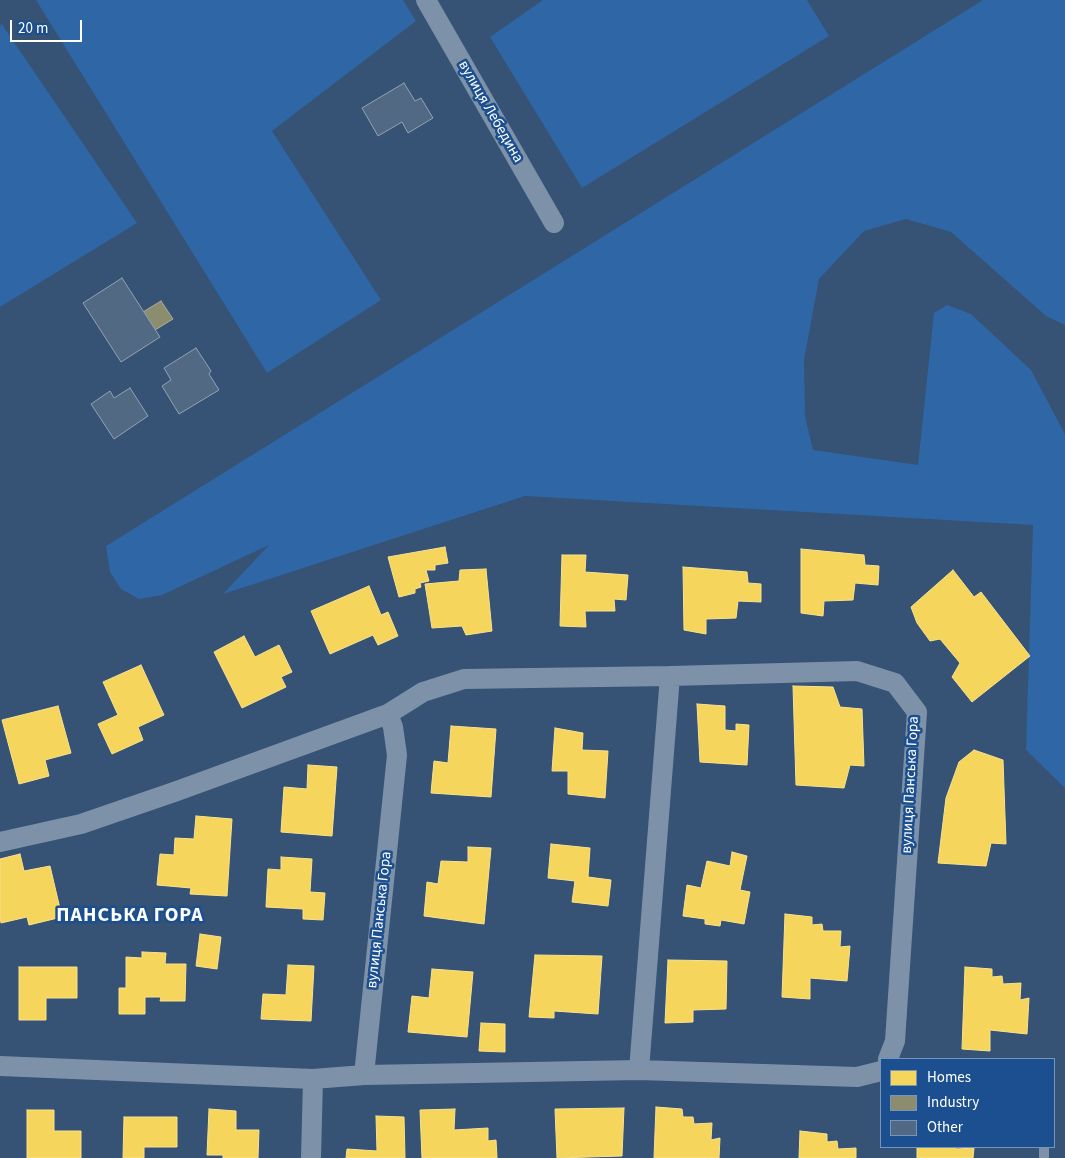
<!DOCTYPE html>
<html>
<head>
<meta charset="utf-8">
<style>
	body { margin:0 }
	#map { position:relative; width:1065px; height:1158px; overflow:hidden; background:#365274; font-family:"Source Sans 3",sans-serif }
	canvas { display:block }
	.legend { position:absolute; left:880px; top:1058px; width:175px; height:90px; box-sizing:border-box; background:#1b4f8f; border:1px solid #7695bc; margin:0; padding:6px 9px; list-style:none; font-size:15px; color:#fff }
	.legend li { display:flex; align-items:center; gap:10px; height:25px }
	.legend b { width:25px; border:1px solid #7695bc }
	.scale { position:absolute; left:10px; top:20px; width:72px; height:22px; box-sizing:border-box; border:2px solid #fff; border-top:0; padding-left:6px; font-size:15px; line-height:18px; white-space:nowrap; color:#fff; -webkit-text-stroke:4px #1b4f8f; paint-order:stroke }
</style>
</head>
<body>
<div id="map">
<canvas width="1065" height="1158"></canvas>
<ul class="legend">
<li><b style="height:14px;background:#f6d55c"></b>Homes</li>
<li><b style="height:14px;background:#8c8c6e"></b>Industry</li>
<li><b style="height:14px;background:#526984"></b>Other</li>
</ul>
<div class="scale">20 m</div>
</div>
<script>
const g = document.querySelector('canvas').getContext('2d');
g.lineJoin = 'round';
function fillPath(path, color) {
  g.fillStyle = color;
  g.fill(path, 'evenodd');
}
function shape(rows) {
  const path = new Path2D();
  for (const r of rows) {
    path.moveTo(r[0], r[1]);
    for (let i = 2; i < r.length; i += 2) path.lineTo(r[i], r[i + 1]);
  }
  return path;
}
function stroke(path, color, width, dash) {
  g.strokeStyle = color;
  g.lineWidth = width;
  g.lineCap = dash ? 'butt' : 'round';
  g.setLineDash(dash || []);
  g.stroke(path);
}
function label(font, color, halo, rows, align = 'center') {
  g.font = font + ' "Source Sans 3",sans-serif';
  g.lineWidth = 5;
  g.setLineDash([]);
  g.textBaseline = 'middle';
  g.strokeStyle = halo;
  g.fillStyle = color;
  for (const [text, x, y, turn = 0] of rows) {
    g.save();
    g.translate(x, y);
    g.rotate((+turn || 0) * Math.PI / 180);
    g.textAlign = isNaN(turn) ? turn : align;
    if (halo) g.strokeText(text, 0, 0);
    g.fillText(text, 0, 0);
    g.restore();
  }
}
const green = shape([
	[36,0,403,0,416,21,272,131,381,300,267,373],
	[543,0,807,0,829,36,582,188,490,37],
	[983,0,1065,0,1065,325,1046,316,951,232,906,219,864,231,819,279,804,360,805,416,813,450,918,465,934,313,947,305,971,314,1031,370,1065,434,1065,788,1026,750,1033,525,525,496,223,594,269,545,162,595,139,599,121,589,110,572,106,546],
	[1,23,137,223,0,307,0,28]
]);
const homes = shape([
	[445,547,448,563,435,565,435,570,426,570,429,581,420,583,421,587,415,589,415,593,399,597,388,557,445,547],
	[801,549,864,555,865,565,879,566,878,585,855,583,853,600,824,601,823,616,801,613,801,549],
	[562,555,586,555,585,572,628,575,626,600,614,599,615,611,585,611,586,627,560,626,562,555],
	[683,567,747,572,748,583,761,584,761,602,738,601,736,618,706,619,706,634,684,630,683,567],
	[486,569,492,631,466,635,462,626,432,628,425,584,459,581,460,570,486,569],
	[953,570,974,597,981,592,1030,656,972,702,952,677,960,663,940,639,930,641,917,623,911,607,953,570],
	[369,586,381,615,388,612,398,636,378,645,373,635,330,654,311,611,369,586],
	[244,636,255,657,279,645,292,672,281,677,286,687,242,708,214,652,244,636],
	[141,665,164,715,138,727,143,740,112,754,98,724,118,715,103,682,141,665],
	[793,686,833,687,840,707,862,709,864,766,850,765,844,788,796,785,793,686],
	[697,704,725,706,725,730,736,731,736,724,749,725,747,765,700,762,697,704],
	[58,706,71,753,45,760,49,776,19,784,2,720,58,706],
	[451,726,496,729,491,797,431,793,434,761,448,763,451,726],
	[555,728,583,733,582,750,608,751,605,798,568,794,568,771,552,771,555,728],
	[974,750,1003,760,1006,844,991,843,986,866,938,863,946,798,959,762,974,750],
	[308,765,337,767,332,836,281,832,284,787,307,789,308,765],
	[196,816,232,819,227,896,190,894,191,888,157,885,160,854,174,855,175,838,194,839,196,816],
	[551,844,590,848,588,877,611,880,608,906,572,902,575,881,548,878,551,844],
	[468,847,491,848,484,924,424,916,427,882,438,884,441,861,468,862,468,847],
	[732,852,747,856,740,890,750,892,744,924,721,920,720,926,705,924,705,919,683,916,687,885,701,888,707,861,730,866,732,852],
	[20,854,24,871,50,866,62,917,29,925,27,917,1,923,0,917,0,859,20,854],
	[281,857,312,859,310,892,325,893,323,920,303,919,303,909,266,907,268,869,281,870,281,857],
	[785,914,812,917,812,925,822,924,823,931,841,931,840,947,850,946,847,981,810,978,810,999,782,997,785,914],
	[200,934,221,937,217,969,196,966,200,934],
	[142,952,166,953,165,964,186,964,185,1001,160,1001,161,997,145,997,145,1014,119,1014,119,988,126,988,126,957,142,958,142,952],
	[535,955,602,956,598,1014,554,1011,554,1018,529,1017,535,955],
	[668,960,727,961,726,1009,693,1010,693,1022,665,1023,668,960],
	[288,965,314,966,311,1021,261,1019,263,994,286,995,288,965],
	[19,967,77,967,77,998,46,998,46,1020,19,1020,19,967],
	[965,967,992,969,992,977,1002,976,1003,984,1021,983,1020,1000,1029,998,1027,1034,990,1030,990,1051,962,1049,965,967],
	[432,969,473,972,467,1037,408,1032,412,996,429,998,432,969],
	[481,1023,505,1024,505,1052,479,1051,481,1023],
	[656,1107,682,1109,683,1117,693,1117,694,1124,712,1123,711,1140,720,1138,719,1158,654,1158,656,1107],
	[624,1108,622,1156,557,1158,555,1109,624,1108],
	[209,1109,236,1111,236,1130,259,1130,258,1158,223,1158,223,1155,207,1155,209,1109],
	[455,1109,454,1130,488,1128,488,1141,496,1140,497,1158,422,1158,420,1110,455,1109],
	[27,1110,54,1110,54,1131,81,1131,81,1158,27,1158,27,1110],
	[376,1116,404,1117,405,1158,346,1158,347,1149,377,1151,376,1116],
	[124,1117,177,1117,177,1147,144,1147,144,1158,123,1158,124,1117],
	[800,1131,827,1134,827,1142,837,1141,838,1149,856,1148,856,1158,799,1158,800,1131],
	[917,1147,956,1147,956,1149,974,1148,973,1158,917,1158,917,1147]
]);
const industry = shape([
	[161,301,173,319,155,330,143,312,161,301]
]);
const building = shape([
	[404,83,415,101,421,98,433,118,408,133,402,122,378,136,362,108,404,83],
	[122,278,160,337,121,362,83,303,122,278],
	[196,348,211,371,209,374,219,390,179,414,162,386,171,380,164,368,196,348],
	[130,388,148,416,114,439,91,404,110,391,114,398,130,388]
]);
const service = shape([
	[1044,1158,1044,1147]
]);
const minor = shape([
	[426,0,554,223],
	[670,676,857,671,895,683,917,712,895,1041,888,1059],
	[0,842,81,824,177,791,388,714,423,692,464,679,670,676,639,1070],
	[0,1066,313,1079],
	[364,1075,639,1070,857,1077,881,1071],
	[311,1158,313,1079,364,1075,397,755,393,727,388,714]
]);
const streetNames = [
	["вулиця Лебедина",490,112,60],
	["вулиця Панська Гора",911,785,-87],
	["вулиця Панська Гора",380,920,-84]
];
const districtNames = [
	["ПАНСЬКА ГОРА",130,917]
];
fillPath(green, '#2f66a5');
fillPath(homes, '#f6d55c');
stroke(homes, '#f9e28d', 1);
fillPath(industry, '#8c8c6e');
stroke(industry, '#aeae9a', 1);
fillPath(building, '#526984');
stroke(building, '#92a2b6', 1);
stroke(service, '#7d92a8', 10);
stroke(minor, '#7d92a8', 20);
label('15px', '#fff', '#1b4f8f', streetNames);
g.letterSpacing = '1px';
label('bold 20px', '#fff', '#1b4f8f', districtNames);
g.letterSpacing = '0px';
</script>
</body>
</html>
